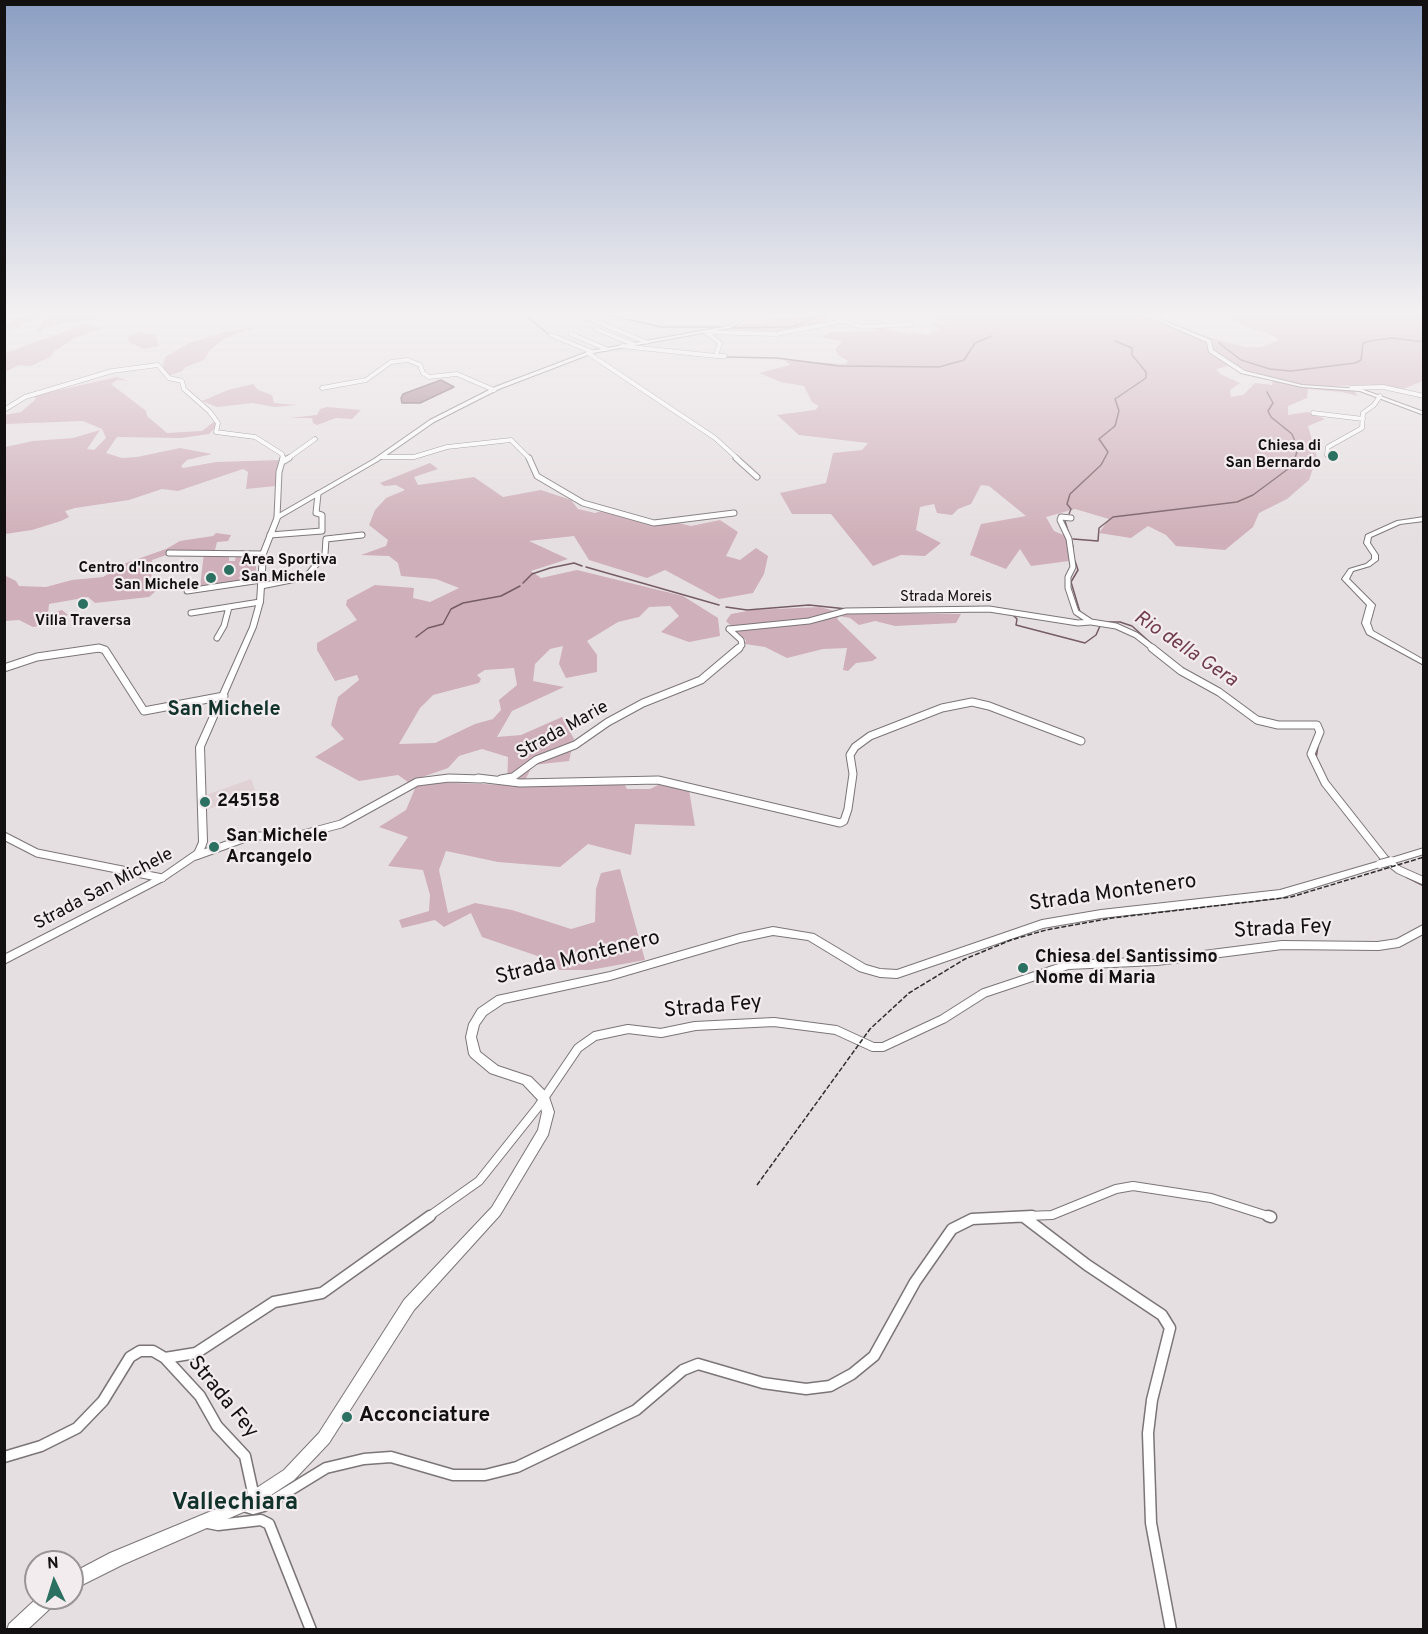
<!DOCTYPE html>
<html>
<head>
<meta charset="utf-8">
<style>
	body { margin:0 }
	#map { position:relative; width:1428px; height:1634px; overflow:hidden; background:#e6dfe1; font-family:Overpass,sans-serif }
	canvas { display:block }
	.frame { position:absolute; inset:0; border:6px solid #121011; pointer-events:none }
	.north { position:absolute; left:24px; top:1550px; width:60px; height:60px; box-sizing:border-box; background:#f3ecee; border:2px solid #999496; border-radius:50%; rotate:356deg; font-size:16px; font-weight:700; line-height:24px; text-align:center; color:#121011 }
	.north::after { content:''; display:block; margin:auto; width:21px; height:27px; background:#2c7062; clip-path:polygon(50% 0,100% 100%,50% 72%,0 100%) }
</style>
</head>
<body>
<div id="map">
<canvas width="1428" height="1634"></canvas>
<div class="frame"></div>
<div class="north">N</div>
</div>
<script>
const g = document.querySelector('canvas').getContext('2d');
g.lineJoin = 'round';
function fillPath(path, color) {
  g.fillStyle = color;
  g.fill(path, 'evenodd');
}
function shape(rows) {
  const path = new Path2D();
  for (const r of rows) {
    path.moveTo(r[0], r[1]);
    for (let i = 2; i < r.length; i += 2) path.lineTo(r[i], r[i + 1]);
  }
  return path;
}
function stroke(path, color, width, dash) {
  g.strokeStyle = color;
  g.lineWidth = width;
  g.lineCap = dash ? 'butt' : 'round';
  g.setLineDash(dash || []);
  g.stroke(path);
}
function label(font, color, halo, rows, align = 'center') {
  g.font = font + ' Overpass,sans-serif';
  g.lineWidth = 4.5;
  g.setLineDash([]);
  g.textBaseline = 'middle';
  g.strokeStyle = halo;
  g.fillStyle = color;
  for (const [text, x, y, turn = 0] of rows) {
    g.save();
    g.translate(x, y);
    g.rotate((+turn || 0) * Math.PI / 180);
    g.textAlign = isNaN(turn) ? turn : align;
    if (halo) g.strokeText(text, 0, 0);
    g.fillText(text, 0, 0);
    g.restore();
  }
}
const built = shape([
	[251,779,256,792,206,810,206,795]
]);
const green = shape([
	[23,312,119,312,94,320,65,322,43,329,39,333,36,330,48,316,23,322,18,328,8,330,6,325],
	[803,312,848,312,826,319,824,324,786,332,724,329,748,323,766,324,761,320,796,317],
	[886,312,1128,312,1151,318,1209,342,1208,350,1229,366,1216,369,1220,374,1240,383,1230,390,1231,397,1243,395,1255,383,1272,385,1273,381,1302,387,1353,390,1358,396,1342,392,1308,389,1307,398,1288,406,1288,415,1307,412,1325,419,1308,426,1317,457,1309,480,1287,499,1259,513,1253,527,1225,550,1176,546,1166,535,1148,526,1131,538,1099,533,1109,519,1075,509,1046,517,1054,531,1066,536,1069,561,1031,566,1020,549,1006,569,970,555,981,524,1026,516,989,486,981,485,971,504,958,509,952,515,937,513,934,504,920,507,916,530,941,543,925,556,901,555,873,566,831,514,792,514,780,493,826,483,833,453,862,450,868,443,799,435,777,415,815,410,819,406,812,402,804,386,781,382,759,373,790,365,784,360,845,364,848,361,838,355,835,349,843,341,822,338,829,332,876,331,873,328,879,327,913,335,910,332,929,335,931,331,940,330,929,322,952,326,928,317,911,318],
	[1208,312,1423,312,1423,381,1403,389,1375,385,1326,386,1300,385,1252,373,1215,353,1213,341,1204,336,1245,347,1261,347,1279,340,1274,336,1242,325,1238,320],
	[86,324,101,328,75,338,53,352,52,356,31,366,19,365,5,372,5,353],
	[255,327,224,339,210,350,204,360,186,367,182,371,169,376,162,368,165,357,189,343,224,332],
	[141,331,144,332,143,334,155,334,159,346,143,349,129,342,128,336],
	[117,377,129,381,117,380,111,384,146,411,147,416,167,433,202,431,215,421,217,426,209,434,181,438,117,437,106,453,122,458,137,457,180,448,212,454,187,460,181,466,183,468,216,462,281,460,276,472,276,486,246,489,248,472,243,469,178,491,162,489,129,500,75,508,65,511,69,517,61,521,32,530,5,534,5,447,33,441,73,438,100,430,87,449,94,450,106,438,102,429,83,421,5,424,5,415,21,412,36,399,33,396],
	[253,384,258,390,272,395,274,403,297,405,274,407,253,403,217,407,202,401,228,390],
	[327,407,361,410,352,419,336,418,317,425,313,423,312,418,289,418,317,415,320,409],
	[430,463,438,469,414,477,418,485,474,477,503,497,541,490,571,500,578,509,595,513,605,510,644,523,674,522,691,526,720,520,738,532,726,556,740,560,756,548,768,556,764,574,753,593,719,599,665,570,647,578,589,560,574,536,529,541,568,559,531,571,541,578,577,570,683,596,718,618,720,636,689,642,661,632,679,616,670,606,649,607,639,617,618,622,587,641,597,655,597,672,566,678,559,664,563,646,550,649,535,664,533,681,564,687,512,711,497,737,521,735,562,717,574,739,569,761,533,765,526,778,527,786,623,782,627,789,650,789,660,784,689,790,695,826,635,824,631,855,588,844,560,867,498,862,446,851,439,870,448,913,475,903,512,910,571,929,595,922,596,889,601,873,620,869,645,960,590,970,559,970,555,962,482,937,471,913,444,927,435,920,402,928,399,920,429,911,430,895,423,870,388,866,408,837,379,827,406,810,416,786,430,782,507,785,508,757,482,749,459,756,448,768,408,782,398,775,359,781,315,757,344,739,331,725,338,697,359,680,357,675,335,681,317,650,317,643,357,620,346,605,347,600,375,585,414,588,413,598,430,602,459,588,436,579,401,576,398,563,389,556,361,555,386,546,388,540,369,525,375,510,386,498,405,490,396,485,384,486,380,483],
	[514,668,517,685,499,700,501,710,493,719,475,724,435,743,399,744,420,708,433,695,479,683,481,679,477,675,485,670],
	[216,533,231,535,228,541,217,542,215,550,178,551,152,560,150,569,153,570,149,584,155,585,157,590,149,597,95,603,88,597,83,598,49,604,48,614,62,610,68,615,45,625,33,627,19,620,5,621,4,570,6,576,16,581,19,586,46,587,72,580,103,577,108,574,103,572,112,568,166,549,180,541,213,536],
	[204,553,229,555,229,561,235,561,236,554,257,556,255,579,200,587],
	[820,607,842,613,961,614,956,623,895,626,875,621,859,625,850,618,839,616,837,619,877,658,872,661,856,663,848,671,843,670,847,648,823,649,787,658,765,647,745,644,746,640,726,621,731,614,753,610]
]);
const water = shape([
	[441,380,454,387,420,403,402,403,401,398,403,394,441,380]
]);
const stream = shape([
	[514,312,528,317,548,334],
	[594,312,662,327,722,327],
	[729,328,789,327,803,324,809,318,842,312],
	[1219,343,1241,360,1270,369,1291,371,1355,363,1361,360,1363,343,1370,341,1392,338,1424,342],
	[726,357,777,358,839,366,939,367,964,360,975,343,992,336],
	[1069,514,1071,509,1067,504,1070,494,1101,465,1108,452,1099,439,1115,426,1119,411,1115,399,1146,378,1146,372,1132,355,1132,348,1115,341],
	[1065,521,1073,547],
	[1073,539,1098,541,1099,528,1113,517,1237,502,1253,495,1292,466,1298,449,1292,434,1271,417,1268,411,1273,403,1267,392],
	[1075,561,1078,570,1071,582,1080,612],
	[586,567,719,605],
	[523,583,532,574,550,568,574,563,582,566],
	[726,607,747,610,809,605,847,609],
	[1013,615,1017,619,1016,625,1085,643,1096,635,1100,626],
	[1106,622,1120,622,1132,626,1153,645],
	[416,637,428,628,443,624,451,609,463,603,501,596,520,586],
	[1295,722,1311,722],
	[1316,759,1318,746],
	[1344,812,1382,860],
	[1406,877,1424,886]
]);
const minorFar4 = shape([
	[573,312,646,342],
	[843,321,848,317,886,315],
	[596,329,633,344],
	[706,332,776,334,843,321,863,327,911,324],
	[571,334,606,349],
	[551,335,592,352],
	[622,346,716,356,720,343,706,332],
	[588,353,715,438,738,459],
	[716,356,725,356],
	[322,388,366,380,391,362,408,360,420,365,423,373,429,377,457,374,494,390],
	[1351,388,1383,387,1424,396],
	[4,410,25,397,112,371,158,365,169,378,182,381,184,389,209,411,218,423,216,432,255,437,282,454,283,459],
	[1313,413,1363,419],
	[1327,455,1328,447,1362,428,1363,413,1374,405,1380,396],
	[381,457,414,457,447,447,511,440,530,459],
	[287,459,315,439]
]);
const minorFar3 = shape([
	[529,458,537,476,583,503,654,523,734,513],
	[736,458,757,477],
	[284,461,289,458],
	[277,517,279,472,283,458],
	[1071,518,1061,517,1060,520,1069,539,1073,567,1068,577,1068,588,1076,612,1091,622,1116,626,1136,635,1154,649],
	[270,535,322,531,322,515,316,513,318,494],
	[169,553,263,554],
	[261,586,306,577,325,554,326,539,362,535],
	[187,591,261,580],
	[191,613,260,602],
	[729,629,809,621,846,611,989,609,1078,623,1090,622],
	[729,629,741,640,742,645,737,649],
	[217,638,224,626,229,607],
	[90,649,103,649]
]);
const minorFar2 = shape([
	[1152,648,1181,671,1219,692,1257,720,1278,725,1317,725,1320,732,1311,754,1325,783,1385,859,1399,870,1424,881],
	[4,668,37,657,99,648,105,650,144,711,224,696],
	[478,778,520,783,658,780,840,823,844,821,848,809,853,774,850,755,855,747,870,736,942,708,972,702,989,706,1081,741],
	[501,779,513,777,536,760,575,745,608,722,643,703,701,680,739,648],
	[4,836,37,853,162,878],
	[196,856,251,836,296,836,341,824,417,782,449,778,481,779]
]);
const minorFar1 = shape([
	[428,1217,479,1181,538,1107,578,1048,595,1036,628,1029,661,1033,695,1026,774,1022,836,1030,873,1047,883,1047,943,1019,984,993,1068,965,1157,961,1282,945,1378,946,1398,943,1424,929],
	[1002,1217,1052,1215,1116,1189,1133,1186,1211,1198,1271,1217]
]);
const minor = shape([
	[1268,1216,1271,1217],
	[1024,1217,1087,1265,1162,1315,1170,1328,1152,1400,1148,1433,1151,1523,1171,1630],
	[165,1358,196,1353,274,1302,322,1293,430,1216],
	[4,1457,41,1446,77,1428,103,1401,130,1357,140,1351,153,1351,165,1358,200,1396,217,1426,245,1456,254,1497],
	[244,1506,253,1509,264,1506,326,1468,364,1459,391,1457,453,1475,485,1475,517,1467,636,1410,683,1370,698,1364,763,1383,806,1389,830,1386,852,1374,874,1356,915,1282,952,1229,972,1219,1032,1216],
	[208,1523,218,1525,261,1520,269,1524,311,1630]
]);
const tertiary = shape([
	[752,312,757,312,730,328,593,353,499,389,434,422,378,461,280,518,266,554,263,602,256,627,204,747,207,842,202,855,165,880,4,964,4,955,159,876,195,851,199,842,196,747,250,627,257,602,260,554,275,516,374,459,430,420,495,387,590,351,728,326,752,312],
	[1137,312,1143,312,1211,340,1213,350,1245,371,1302,385,1361,389,1424,412,1424,415,1360,391,1302,387,1241,373,1209,352,1207,342,1137,312]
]);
const secondary = shape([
	[1424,517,1424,521,1400,524,1371,537,1370,543,1378,555,1378,560,1370,566,1353,571,1349,579,1375,605,1370,623,1373,631,1424,660,1424,665,1367,634,1362,623,1367,605,1342,579,1349,569,1366,564,1372,559,1372,555,1364,543,1366,535,1397,521,1424,517],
	[1424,848,1424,854,1391,864,1388,863,1386,861,1388,859,1424,848],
	[1380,861,1383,862,1385,864,1383,866,1280,898,1101,918,1043,928,897,978,880,977,859,971,808,940,773,935,740,942,610,980,504,1003,486,1015,479,1025,476,1037,480,1052,498,1066,531,1077,548,1094,554,1112,548,1135,500,1215,414,1310,329,1443,294,1480,248,1510,122,1565,72,1590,72,1573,110,1553,238,1500,284,1470,319,1433,404,1300,492,1207,538,1130,542,1112,539,1101,523,1084,490,1073,471,1057,469,1054,466,1037,469,1024,478,1009,497,996,610,972,740,934,773,927,814,934,866,965,880,969,897,970,1042,920,1101,910,1280,890,1380,861],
	[37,1598,57,1598,55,1604,27,1630,7,1630,9,1624,37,1598]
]);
const rail = shape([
	[757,1185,870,1029,909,993,965,959,1011,940,1046,930,1112,918,1291,897,1424,857]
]);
const secondaryBridge = shape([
	[1380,864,1391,861]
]);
const markers = [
	[1333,456,6,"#2c7062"],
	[229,570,6,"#2c7062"],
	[211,578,6,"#2c7062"],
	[83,604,6,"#2c7062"],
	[205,802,6,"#2c7062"],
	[214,847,6,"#2c7062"],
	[1023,968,6,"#2c7062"],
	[347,1417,6,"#2c7062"]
];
const farPoinames = [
	["Chiesa di",1321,447],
	["San Bernardo",1321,464],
	["Area Sportiva",241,561,"left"],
	["San Michele",241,578,"left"],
	["Centro d'Incontro",199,569],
	["San Michele",199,586],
	["Villa Traversa",83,622,"center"]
];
const farStreetnames = [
	["Strada Moreis",946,598]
];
const streetNames = [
	["Strada Marie",563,731,-29],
	["Strada San Michele",104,890,-28]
];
const poiNames = [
	["245158",217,802],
	["San Michele",226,837],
	["Arcangelo",226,858],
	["Chiesa del Santissimo",1035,958],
	["Nome di Maria",1035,979]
];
const waterNames = [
	["Rio della Gera",1185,650,34]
];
const neighbourhoodNames = [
	["San Michele",224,711]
];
const nearStreetnames = [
	["Strada Montenero",1113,894,-8],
	["Strada Fey",1283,930,-3],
	["Strada Montenero",578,959,-14],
	["Strada Fey",713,1008,-5],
	["Strada Fey",222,1398,51]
];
const nearPoinames = [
	["Acconciature",359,1417]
];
const nearNeighbourhoodnames = [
	["Vallechiara",235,1504]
];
fillPath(built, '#e0d1d5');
fillPath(green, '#cfafb9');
fillPath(water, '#a07d88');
stroke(water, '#755c64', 1.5);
stroke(stream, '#755c64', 1.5);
stroke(minorFar4, '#7b7577', 5);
stroke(minorFar3, '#7b7577', 7);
stroke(minorFar2, '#7b7577', 9);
stroke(minorFar1, '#7b7577', 10);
stroke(minor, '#7b7577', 13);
stroke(tertiary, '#7b7577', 2);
stroke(secondary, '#7b7577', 2);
stroke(minorFar4, '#fff', 4);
stroke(minorFar3, '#fff', 5);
stroke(minorFar2, '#fff', 7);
stroke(minorFar1, '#fff', 8);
stroke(minor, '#fff', 10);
fillPath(tertiary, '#fff');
fillPath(secondary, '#fff');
stroke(rail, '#302d2e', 1.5, [5, 2]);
stroke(secondaryBridge, '#7b7577', 10, []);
stroke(secondaryBridge, '#fff', 8);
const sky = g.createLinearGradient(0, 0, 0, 541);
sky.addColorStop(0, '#8b9ec2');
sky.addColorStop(0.58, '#f4f1f2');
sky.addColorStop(1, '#f4f1f200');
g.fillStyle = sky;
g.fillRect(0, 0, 1428, 541);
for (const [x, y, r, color] of markers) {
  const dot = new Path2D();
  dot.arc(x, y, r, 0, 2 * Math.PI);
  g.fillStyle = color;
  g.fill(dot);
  stroke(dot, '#f3ecee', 2);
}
label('bold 15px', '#121011', '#f3ecee', farPoinames, 'right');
label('15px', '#121011', '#f3ecee', farStreetnames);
label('18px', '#121011', '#f3ecee', streetNames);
label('bold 18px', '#121011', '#f3ecee', poiNames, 'left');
label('italic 20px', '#703c4f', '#f3ecee', waterNames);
label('bold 20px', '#11312b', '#f3ecee', neighbourhoodNames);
label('21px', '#121011', '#f3ecee', nearStreetnames);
label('bold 21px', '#121011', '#f3ecee', nearPoinames, 'left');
label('bold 24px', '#11312b', '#f3ecee', nearNeighbourhoodnames);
</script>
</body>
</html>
